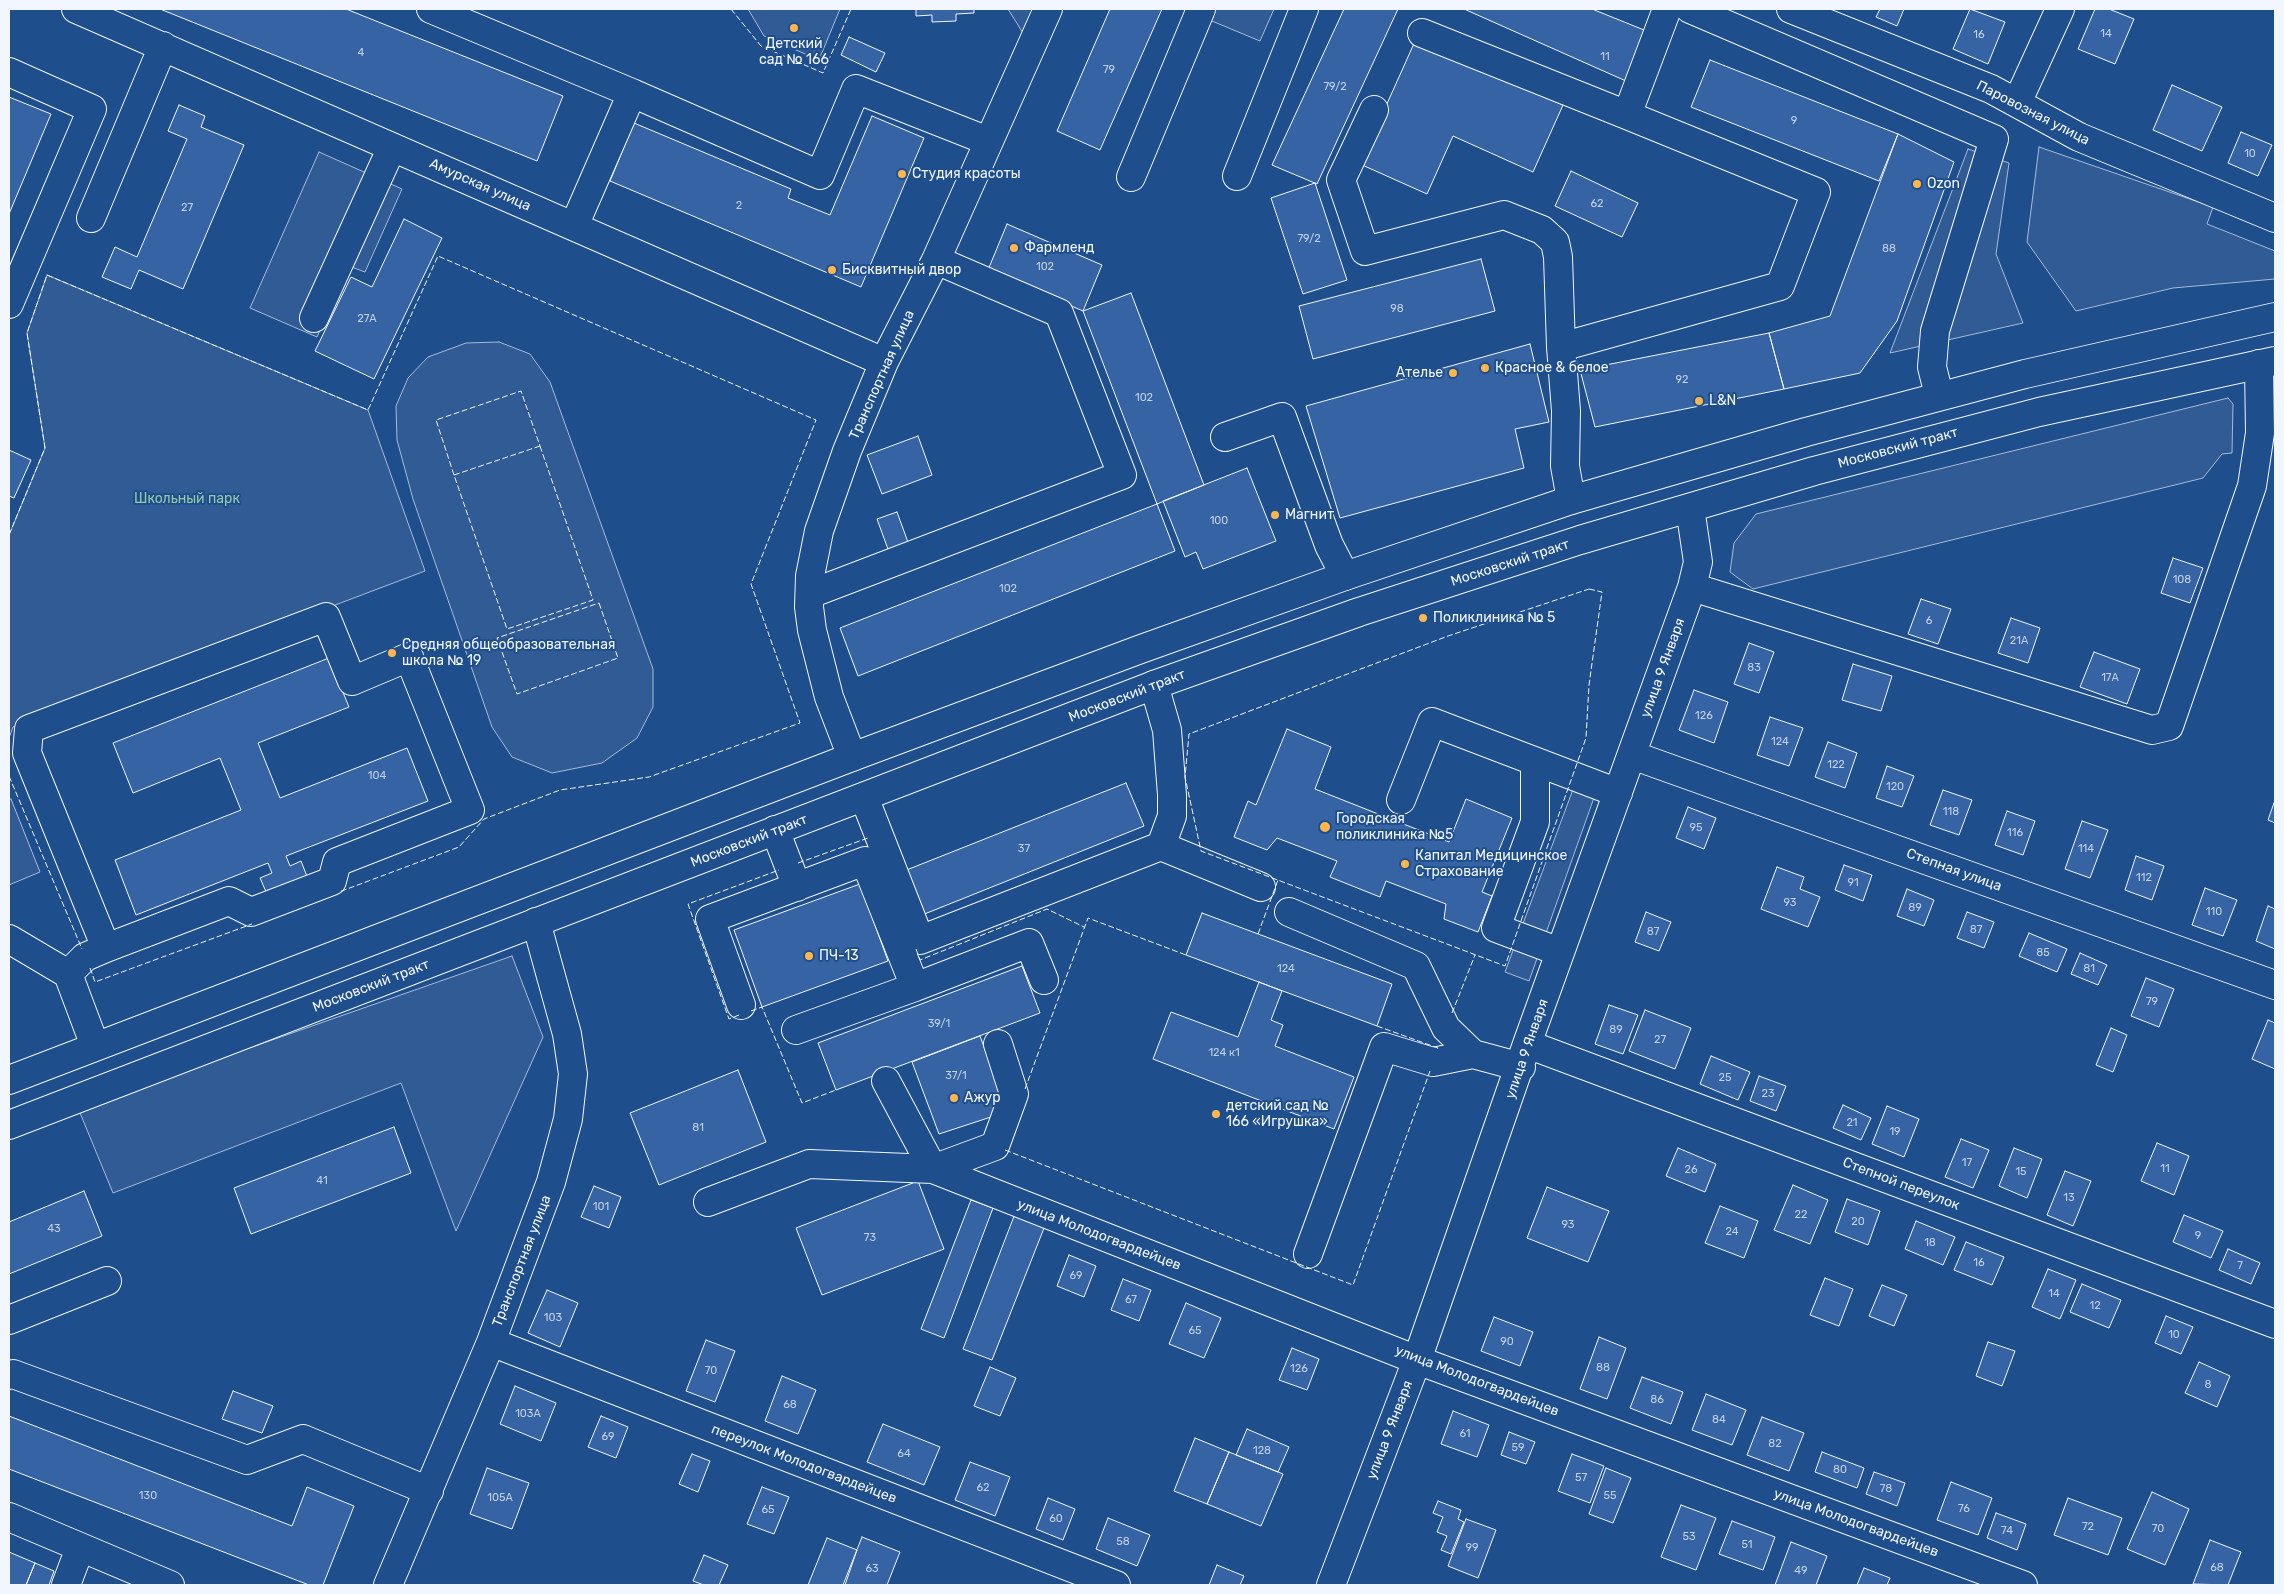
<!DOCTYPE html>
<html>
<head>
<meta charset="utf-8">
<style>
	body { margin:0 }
	#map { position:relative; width:2284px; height:1594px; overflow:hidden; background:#1f4e8c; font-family:Rubik,sans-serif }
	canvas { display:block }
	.frame { position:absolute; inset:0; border:10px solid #f2f6ff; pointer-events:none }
</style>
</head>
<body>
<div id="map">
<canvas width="2284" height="1594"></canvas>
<div class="frame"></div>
</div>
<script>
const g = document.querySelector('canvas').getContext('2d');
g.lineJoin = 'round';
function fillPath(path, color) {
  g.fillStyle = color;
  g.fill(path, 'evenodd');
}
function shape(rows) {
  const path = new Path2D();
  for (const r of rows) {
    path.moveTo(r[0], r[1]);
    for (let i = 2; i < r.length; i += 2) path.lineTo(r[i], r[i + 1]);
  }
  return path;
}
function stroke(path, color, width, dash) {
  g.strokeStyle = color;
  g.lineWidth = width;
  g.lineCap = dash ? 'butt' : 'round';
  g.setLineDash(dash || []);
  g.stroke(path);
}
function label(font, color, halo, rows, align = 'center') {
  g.font = font + ' Rubik,sans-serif';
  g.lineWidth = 4;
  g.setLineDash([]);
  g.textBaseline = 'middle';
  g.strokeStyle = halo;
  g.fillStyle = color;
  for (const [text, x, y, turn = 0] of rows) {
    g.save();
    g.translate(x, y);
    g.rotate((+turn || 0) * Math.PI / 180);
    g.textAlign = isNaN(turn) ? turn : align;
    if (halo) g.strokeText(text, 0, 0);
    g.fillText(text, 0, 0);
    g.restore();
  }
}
const built = shape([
	[748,9,840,9,819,60,764,36,748,9],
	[1008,9,1047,9,1031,46,1008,9],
	[1211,9,1274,9,1260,41,1207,19,1211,9],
	[2039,147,2213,207,2207,224,2275,251,2275,279,2173,288,2076,311,2027,242,2039,147],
	[1968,149,2009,163,1996,254,2023,323,1890,353,1968,149],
	[319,152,402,189,365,272,349,266,317,337,250,308,319,152],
	[47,275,368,410,425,571,13,727,9,738,9,535,45,448,27,333,47,275],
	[499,342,530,354,550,382,653,669,653,707,637,738,602,763,552,773,512,757,492,727,413,499,397,440,396,406,408,378,428,357,466,343,499,342],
	[2228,398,2233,404,2232,453,2222,454,2203,478,1753,589,1730,572,1734,543,1756,514,2228,398],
	[1575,784,1596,792,1529,981,1505,972,1575,784],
	[11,799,40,872,9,885,9,800,11,799],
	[512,956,543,1037,456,1231,401,1083,113,1193,78,1108,512,956]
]);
const building = shape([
	[160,9,346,9,563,96,537,161,160,9],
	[916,9,974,9,974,13,956,14,956,21,932,22,932,15,916,16,916,9],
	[1110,9,1162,9,1100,150,1057,131,1110,9],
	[1344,9,1398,9,1317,184,1272,165,1344,9],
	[1464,9,1592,9,1649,32,1626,81,1464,9],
	[1880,9,1904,9,1897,26,1876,17,1880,9],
	[1970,9,2005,22,1988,64,1953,49,1970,9],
	[2095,9,2109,9,2134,19,2115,64,2078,49,2095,9],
	[849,37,885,53,876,72,841,55,849,37],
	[1416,39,1563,105,1533,172,1453,136,1427,194,1360,164,1416,39],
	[1710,60,1898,134,1879,181,1691,107,1710,60],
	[2172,85,2222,107,2202,151,2153,130,2172,85],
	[9,97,51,114,9,214,9,97],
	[179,105,205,116,201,127,244,145,183,289,139,270,131,289,102,277,115,247,137,257,187,139,168,131,179,105],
	[872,116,924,138,861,287,610,181,634,123,791,189,788,198,830,215,872,116],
	[2241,132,2272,145,2258,176,2228,163,2241,132],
	[1898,134,1954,162,1897,321,1860,373,1784,389,1769,333,1830,316,1898,134],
	[1571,171,1638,203,1622,237,1555,206,1571,171],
	[1315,183,1347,280,1303,294,1271,198,1315,183],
	[404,219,442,238,374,379,315,351,351,277,372,287,404,219],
	[1007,224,1102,265,1083,311,988,270,1007,224],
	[1481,259,1495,311,1313,359,1299,306,1481,259],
	[1131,293,1204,485,1157,504,1083,311,1131,293],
	[1769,333,1784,389,1595,427,1580,370,1769,333],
	[1530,344,1549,422,1515,429,1524,468,1340,518,1306,406,1530,344],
	[918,436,932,475,882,494,867,455,918,436],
	[9,450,31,460,14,498,9,496,9,450],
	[1247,468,1276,541,1203,569,1196,552,1185,557,1163,501,1247,468],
	[1157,504,1175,551,858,676,840,628,1157,504],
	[897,512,909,545,889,552,877,519,897,512],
	[2173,558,2203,568,2190,603,2161,593,2173,558],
	[1921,599,1951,609,1938,644,1908,634,1921,599],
	[2011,618,2040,628,2028,663,1998,653,2011,618],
	[1749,643,1774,652,1759,693,1734,684,1749,643],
	[2094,652,2140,669,2127,704,2080,687,2094,652],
	[329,658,349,707,258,743,280,798,407,748,428,801,286,856,290,866,301,861,308,879,267,894,260,878,272,873,268,863,136,915,115,860,241,810,220,758,133,793,113,743,329,658],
	[1853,664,1892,676,1881,711,1842,700,1853,664],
	[1694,690,1728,702,1714,743,1679,730,1694,690],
	[1770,717,1803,728,1789,766,1757,755,1770,717],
	[1287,729,1331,747,1315,789,1449,842,1466,799,1512,818,1482,892,1492,896,1478,932,1444,919,1446,904,1386,881,1380,897,1330,877,1337,861,1277,838,1267,850,1234,837,1248,801,1256,805,1287,729],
	[1828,742,1857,753,1845,788,1815,777,1828,742],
	[1887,766,1914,776,1902,807,1876,798,1887,766],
	[1126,783,1144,826,922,915,904,871,1126,783],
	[1943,790,1972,800,1959,835,1930,825,1943,790],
	[2275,800,2275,823,2268,820,2275,800],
	[1688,807,1716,818,1704,849,1676,838,1688,807],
	[2007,811,2035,821,2023,855,1995,845,2007,811],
	[2082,821,2108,830,2090,878,2065,869,2082,821],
	[2136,856,2164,866,2152,900,2125,890,2136,856],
	[1844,865,1872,875,1863,901,1835,890,1844,865],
	[1777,867,1804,877,1800,889,1820,897,1808,927,1761,909,1777,867],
	[860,884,888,961,762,1007,734,930,860,884],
	[2205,888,2237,900,2223,936,2192,925,2205,888],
	[1907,889,1934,900,1924,926,1897,916,1907,889],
	[2268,906,2275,909,2275,949,2256,941,2268,906],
	[1646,912,1671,922,1659,951,1635,942,1646,912],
	[1967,912,1994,922,1984,948,1957,938,1967,912],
	[1202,913,1392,984,1377,1026,1186,955,1202,913],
	[2029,933,2067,949,2057,972,2019,956,2029,933],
	[2080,953,2107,965,2098,985,2071,974,2080,953],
	[1022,966,1040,1013,836,1090,818,1043,1022,966],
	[2146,978,2174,989,2159,1027,2131,1016,2146,978],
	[1259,982,1282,991,1271,1020,1283,1025,1275,1046,1354,1077,1334,1129,1153,1059,1171,1012,1238,1037,1259,982],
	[1609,1005,1638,1015,1623,1054,1595,1044,1609,1005],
	[1645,1010,1691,1028,1675,1069,1629,1051,1645,1010],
	[2268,1020,2275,1023,2275,1069,2252,1059,2268,1020],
	[2111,1028,2127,1035,2113,1072,2096,1065,2111,1028],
	[980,1036,1000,1091,1000,1114,939,1134,912,1062,980,1036],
	[1711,1056,1750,1072,1738,1100,1700,1084,1711,1056],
	[738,1070,766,1142,659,1185,630,1113,738,1070],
	[1759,1076,1786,1086,1776,1111,1750,1101,1759,1076],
	[1843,1105,1871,1118,1861,1140,1833,1128,1843,1105],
	[1887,1106,1919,1119,1904,1157,1872,1144,1887,1106],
	[394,1127,411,1173,251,1234,234,1188,394,1127],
	[1961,1139,1989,1150,1973,1188,1945,1177,1961,1139],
	[2157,1143,2189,1156,2174,1195,2141,1181,2157,1143],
	[1678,1148,1716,1164,1705,1192,1666,1176,1678,1148],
	[2014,1148,2042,1159,2027,1198,1999,1186,2014,1148],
	[2065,1171,2091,1181,2073,1226,2047,1215,2065,1171],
	[918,1181,944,1249,822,1295,796,1228,918,1181],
	[1793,1185,1828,1200,1810,1244,1774,1230,1793,1185],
	[594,1186,621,1197,609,1228,581,1217,594,1186],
	[1547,1187,1609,1211,1588,1262,1527,1238,1547,1187],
	[84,1191,102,1236,9,1274,9,1222,84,1191],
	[1847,1199,1880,1211,1868,1245,1835,1232,1847,1199],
	[971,1200,993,1208,944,1338,921,1329,971,1200],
	[1720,1206,1758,1221,1744,1258,1705,1243,1720,1206],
	[1016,1211,1046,1223,992,1360,963,1349,1016,1211],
	[2184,1215,2223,1231,2211,1258,2173,1242,2184,1215],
	[1916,1221,1955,1237,1943,1265,1905,1249,1916,1221],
	[1966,1242,2004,1257,1992,1285,1954,1270,1966,1242],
	[2228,1249,2260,1263,2251,1284,2219,1270,2228,1249],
	[1069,1255,1096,1266,1084,1297,1057,1286,1069,1255],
	[2048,1269,2076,1280,2060,1319,2032,1307,2048,1269],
	[1825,1278,1853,1289,1839,1326,1810,1315,1825,1278],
	[1123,1279,1151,1290,1139,1321,1111,1310,1123,1279],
	[2082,1284,2121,1300,2109,1328,2070,1312,2082,1284],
	[1882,1285,1907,1295,1894,1326,1869,1316,1882,1285],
	[547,1290,578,1303,560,1347,528,1333,547,1290],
	[1186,1303,1221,1318,1204,1358,1169,1344,1186,1303],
	[2166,1316,2193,1327,2181,1354,2155,1343,2166,1316],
	[1494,1317,1533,1332,1520,1366,1481,1351,1494,1317],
	[1599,1337,1626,1348,1607,1399,1580,1389,1599,1337],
	[706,1340,735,1351,715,1402,686,1391,706,1340],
	[1988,1342,2015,1351,2002,1386,1976,1376,1988,1342],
	[1292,1348,1319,1359,1307,1390,1279,1380,1292,1348],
	[2199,1362,2230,1376,2217,1407,2185,1393,2199,1362],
	[990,1367,1016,1378,1000,1416,974,1406,990,1367],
	[782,1376,816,1390,798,1434,765,1421,782,1376],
	[1642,1377,1683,1392,1671,1424,1630,1408,1642,1377],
	[515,1386,556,1403,541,1441,500,1424,515,1386],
	[233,1391,273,1406,262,1433,222,1419,233,1391],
	[1706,1394,1746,1410,1732,1445,1692,1430,1706,1394],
	[1453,1411,1489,1425,1477,1457,1441,1444,1453,1411],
	[9,1416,292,1526,307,1487,354,1506,323,1585,309,1585,9,1469,9,1416],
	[601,1416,628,1427,616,1458,588,1447,601,1416],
	[1762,1417,1804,1433,1789,1471,1747,1455,1762,1417],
	[883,1424,940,1447,924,1485,867,1462,883,1424],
	[1247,1429,1289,1447,1278,1472,1236,1455,1247,1429],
	[1509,1432,1535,1442,1526,1464,1501,1455,1509,1432],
	[1195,1438,1229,1452,1207,1504,1174,1491,1195,1438],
	[1229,1452,1283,1474,1261,1526,1207,1504,1229,1452],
	[1822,1452,1864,1468,1857,1488,1815,1472,1822,1452],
	[692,1454,710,1461,698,1492,679,1484,692,1454],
	[1572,1454,1604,1466,1590,1503,1558,1491,1572,1454],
	[970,1462,1010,1477,995,1516,955,1500,970,1462],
	[487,1468,529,1483,512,1529,470,1514,487,1468],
	[1606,1468,1631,1478,1613,1523,1589,1514,1606,1468],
	[1874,1472,1905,1483,1897,1506,1866,1494,1874,1472],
	[1951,1482,1992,1498,1978,1535,1937,1520,1951,1482],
	[762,1487,789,1497,774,1534,747,1524,762,1487],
	[2152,1492,2189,1509,2165,1565,2127,1549,2152,1492],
	[1048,1498,1075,1509,1063,1540,1036,1529,1048,1498],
	[2068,1498,2122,1518,2108,1555,2054,1535,2068,1498],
	[1438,1501,1461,1510,1458,1519,1464,1522,1451,1554,1441,1550,1447,1536,1437,1532,1443,1517,1433,1513,1438,1501],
	[1681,1505,1716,1518,1696,1570,1661,1557,1681,1505],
	[1996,1513,2026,1524,2017,1550,1987,1538,1996,1513],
	[1108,1518,1150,1535,1137,1566,1096,1549,1108,1518],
	[1466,1519,1496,1530,1478,1578,1448,1566,1466,1519],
	[1732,1521,1775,1537,1763,1570,1719,1554,1732,1521],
	[862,1537,900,1552,887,1585,843,1585,862,1537],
	[827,1538,857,1550,845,1585,808,1585,827,1538],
	[2210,1540,2241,1552,2228,1585,2193,1584,2210,1540],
	[1791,1542,1827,1556,1816,1585,1775,1585,1791,1542],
	[9,1552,35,1563,26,1585,9,1585,9,1552],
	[704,1555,728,1565,719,1585,704,1585,693,1581,704,1555],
	[35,1563,54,1571,49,1585,26,1585,35,1563],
	[1217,1565,1244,1576,1240,1585,1209,1585,1217,1565],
	[1864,1568,1890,1578,1887,1585,1857,1585,1864,1568]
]);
const minor = shape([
	[76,9,884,362],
	[431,9,632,93,574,226],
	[1690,9,1994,139,1935,331,1932,367,1939,395],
	[1791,9,1991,89,2079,137,2275,218],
	[1422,33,1627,115,1667,9],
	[9,72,92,109,9,304],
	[632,93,820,175,856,89,988,141],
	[2017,103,2060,9],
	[1374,110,1341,180,1365,251,1504,215,1542,230,1555,242,1558,257,1561,347],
	[1237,176,1304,9],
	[1131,177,1201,9],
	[91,218,163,46],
	[314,318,392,147],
	[1225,437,1282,417,1329,545,1345,576],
	[1571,500,1565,466,1566,411,1561,347,1780,286,1816,192,1627,115],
	[1692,587,2152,730,2169,726,2252,486,2260,433,2259,364],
	[810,594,1122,475,1059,313,936,260],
	[1632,755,2275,985],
	[852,757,829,697,812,630,809,607,810,576,819,531,847,451,884,362,936,260,1048,9],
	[1535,763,1535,822,1496,928,1560,952],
	[864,797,920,940,1161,846,1172,816,1172,795,1167,730,1154,685],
	[1401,800,1432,722,1618,793],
	[775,830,797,887],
	[1161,846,1261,887],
	[1289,912,1416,966,1446,1028,1473,1054],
	[9,939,68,974,95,1046],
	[68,974,85,957,106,948,229,901,251,912,332,881,337,862,470,810,409,657,352,681,326,617,29,729,27,753,106,948],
	[915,987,1029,943,1044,980],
	[741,1005,710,919,865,861,915,987,796,1030],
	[1527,1044,2275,1324],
	[886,1081,933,1169],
	[933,1169,1417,1360,2023,1585],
	[708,1202,809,1164,933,1169,995,1146,1014,1094,998,1044],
	[1308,1254,1384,1047,1433,1062,1473,1054,1521,1067],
	[9,1320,107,1281],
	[491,1342,1116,1585],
	[9,1375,13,1374,247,1460,303,1439,429,1491],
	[9,1517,170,1585],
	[66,1585,80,1548],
	[388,1585,491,1342,551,1182,568,1119,573,1074,567,1034,536,922],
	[1331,1585,1417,1360,1527,1044,1692,587,1698,562,1690,508]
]);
const major = shape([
	[9,1080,852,757,1141,649,1345,576,1571,500,1806,432,2025,374,2275,317],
	[9,1125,1154,685,1359,612,1580,540,1814,471,2039,412,2275,361]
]);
const fence = shape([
	[731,9,761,46,823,73,851,9],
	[540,446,593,600,507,629,454,475,540,446],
	[454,475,436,420,521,391,540,446],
	[9,535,45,448,27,333,47,275,368,410,438,256,816,420,751,584,800,723,649,777,560,790,484,819,459,847,339,892],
	[1589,589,1602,592,1589,685,1586,738,1505,966,1201,851,1185,777,1189,734,1448,636,1589,589],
	[599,603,618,658,517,694,497,638,599,603],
	[9,776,82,949],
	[798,863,868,838],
	[1258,934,1278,880],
	[916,949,920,960,1047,909,1084,927],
	[90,968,95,982,252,924],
	[751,1011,762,1007,802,1103,836,1090],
	[1452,1013,1475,955],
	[739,1015,729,1019,688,904,779,870],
	[1377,1026,1438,1048,1437,1050],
	[1025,1089,1088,918,1186,955],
	[1005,1150,1353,1285,1430,1071]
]);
const markers = [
	[794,28,5,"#ffb74d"],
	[902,174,5,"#ffb74d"],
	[1917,184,5,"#ffb74d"],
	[1014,248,5,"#ffb74d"],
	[832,270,5,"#ffb74d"],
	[1485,368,5,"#ffb74d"],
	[1453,373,5,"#ffb74d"],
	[1699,401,5,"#ffb74d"],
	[1275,515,5,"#ffb74d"],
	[1423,618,5,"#ffb74d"],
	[392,653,5,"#ffb74d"],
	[1325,827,6,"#ffb74d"],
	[1405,864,5,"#ffb74d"],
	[809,956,5,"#ffb74d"],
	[954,1098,5,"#ffb74d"],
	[1216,1114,5,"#ffb74d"]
];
const numberNames = [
	["14",2106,34],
	["16",1979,35],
	["4",361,53],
	["11",1605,57],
	["79",1109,70],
	["79/2",1335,87],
	["9",1794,121],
	["10",2250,154],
	["62",1597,204],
	["2",739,206],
	["27",187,208],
	["79/2",1309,239],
	["88",1889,249],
	["102",1045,267],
	["98",1397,309],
	["27А",367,319],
	["92",1682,380],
	["102",1144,398],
	["100",1219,521],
	["108",2182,580],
	["102",1008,589],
	["6",1929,621],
	["21А",2019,641],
	["83",1754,668],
	["17А",2110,678],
	["126",1704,716],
	["124",1780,742],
	["122",1836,765],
	["104",377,776],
	["120",1895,787],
	["118",1951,812],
	["95",1696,828],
	["116",2015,833],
	["37",1024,849],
	["114",2086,849],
	["112",2144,878],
	["91",1853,883],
	["93",1790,903],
	["89",1915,908],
	["110",2214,912],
	["87",1976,930],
	["87",1653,932],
	["85",2043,953],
	["124",1286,969],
	["81",2089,969],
	["79",2152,1002],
	["39/1",939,1024],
	["89",1616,1030],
	["27",1660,1040],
	["124 к1",1224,1053],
	["37/1",956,1076],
	["25",1725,1078],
	["23",1768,1094],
	["21",1852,1123],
	["81",698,1128],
	["19",1895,1132],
	["17",1967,1163],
	["11",2165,1169],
	["26",1691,1170],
	["15",2021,1172],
	["41",322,1181],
	["13",2069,1198],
	["101",601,1207],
	["22",1801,1215],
	["20",1858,1222],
	["93",1568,1225],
	["43",54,1229],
	["24",1732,1232],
	["9",2198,1236],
	["73",870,1238],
	["18",1930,1243],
	["16",1979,1263],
	["7",2240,1266],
	["69",1076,1276],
	["14",2054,1294],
	["67",1131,1300],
	["12",2095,1306],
	["103",553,1318],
	["65",1195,1331],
	["10",2174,1335],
	["90",1507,1342],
	["88",1603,1368],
	["126",1299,1369],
	["70",711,1371],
	["8",2208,1385],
	["86",1657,1400],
	["68",790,1405],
	["103А",528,1414],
	["84",1719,1420],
	["61",1465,1434],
	["69",608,1437],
	["82",1775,1444],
	["59",1518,1448],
	["128",1262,1451],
	["64",904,1454],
	["80",1840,1470],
	["57",1581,1478],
	["62",983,1488],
	["78",1886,1489],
	["130",148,1496],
	["55",1610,1496],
	["105А",500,1498],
	["76",1964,1509],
	["65",768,1510],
	["60",1056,1519],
	["72",2088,1527],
	["70",2158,1529],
	["74",2007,1531],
	["53",1689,1537],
	["58",1123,1542],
	["51",1747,1545],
	["99",1472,1548],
	["68",2217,1568],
	["63",872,1569],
	["49",1801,1571]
];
const poiNames = [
	["Детский",794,44,"center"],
	["сад № 166",794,60,"center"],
	["Студия красоты",912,174],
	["Ozon",1927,184],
	["Фармленд",1024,248],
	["Бисквитный двор",842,270],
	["Красное & белое",1495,368],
	["Ателье",1443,373,"right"],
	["L&N",1709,401],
	["Магнит",1285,515],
	["Поликлиника № 5",1433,618],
	["Средняя общеобразовательная",402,645],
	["школа № 19",402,661],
	["Городская",1336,819],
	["поликлиника №5",1336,835],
	["Капитал Медицинское",1415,856],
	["Страхование",1415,872],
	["ПЧ-13",819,956],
	["Ажур",964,1098],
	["детский сад №",1226,1106],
	["166 «Игрушка»",1226,1122]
];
const streetNames = [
	["Паровозная улица",2033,113,27],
	["Амурская улица",480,185,24],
	["Транспортная улица",882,375,-66],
	["Московский тракт",1898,448,-15],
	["Московский тракт",1510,563,-18],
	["улица 9 Января",1663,668,-70],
	["Московский тракт",1127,696,-21],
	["Московский тракт",749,841,-21],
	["Степная улица",1954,870,20],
	["Московский тракт",371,986,-21],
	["улица 9 Января",1527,1049,-71],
	["Степной переулок",1901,1184,21],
	["улица Молодогвардейцев",1099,1235,21],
	["Транспортная улица",522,1261,-69],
	["улица Молодогвардейцев",1477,1381,21],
	["улица 9 Января",1390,1430,-69],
	["переулок Молодогвардейцев",804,1464,21],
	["улица Молодогвардейцев",1856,1523,20]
];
const parkNames = [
	["Школьный парк",187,499]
];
fillPath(built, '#305b95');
stroke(built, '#a8bbd7', 1);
fillPath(building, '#3563a3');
stroke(building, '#f2f6ff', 1);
stroke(minor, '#f2f6ff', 30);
stroke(major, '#f2f6ff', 30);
stroke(minor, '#1f4e8c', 28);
stroke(major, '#1f4e8c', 28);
stroke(fence, '#f2f6ff', 1, [6, 2.5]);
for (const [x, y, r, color] of markers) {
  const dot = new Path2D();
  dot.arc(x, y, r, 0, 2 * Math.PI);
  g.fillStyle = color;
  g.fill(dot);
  stroke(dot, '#1f4e8c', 2);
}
label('11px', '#c3d1e8', null, numberNames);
label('14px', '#f2f6ff', '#1f4e8c', poiNames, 'left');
label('14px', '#f2f6ff', '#1f4e8c', streetNames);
label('14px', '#97c8a6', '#1f4e8c', parkNames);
</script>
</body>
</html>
